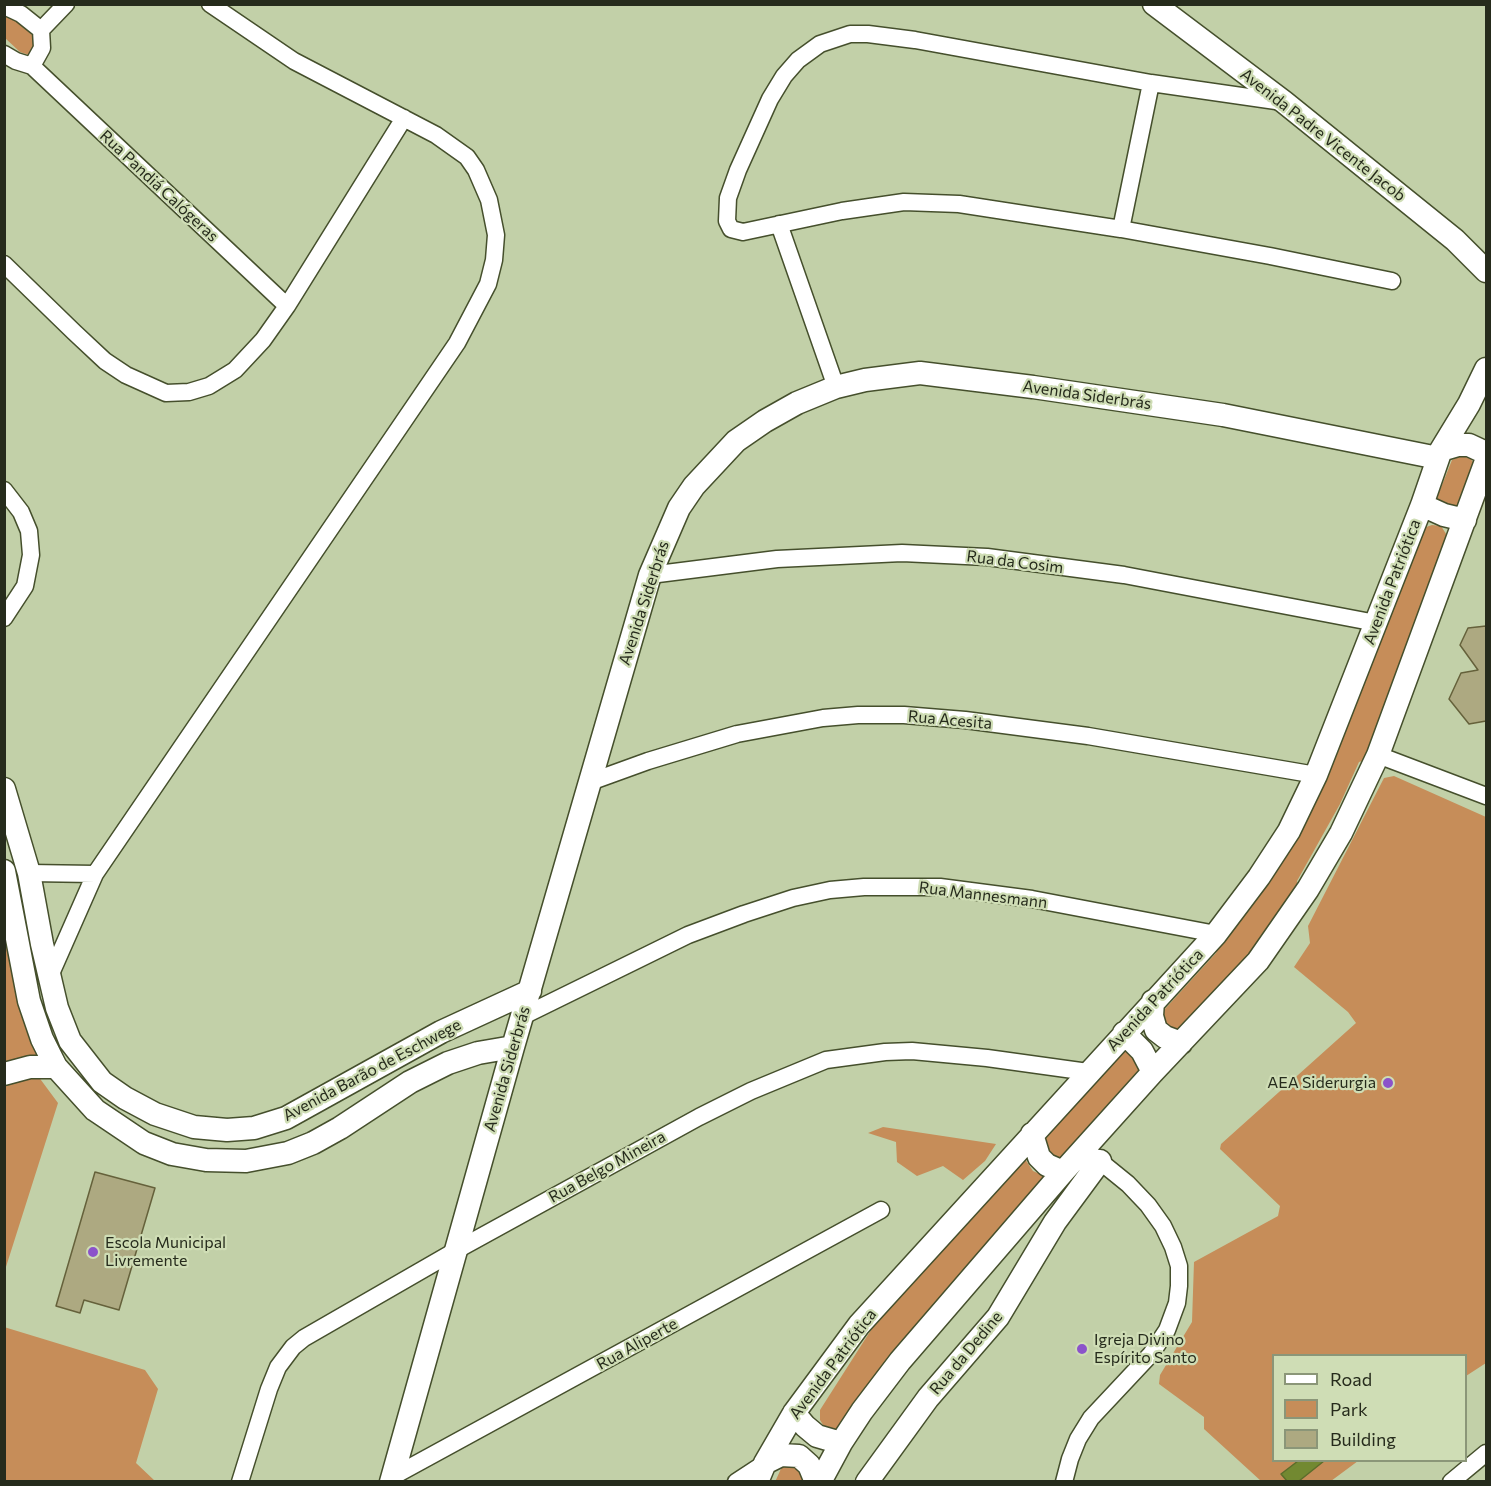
<!DOCTYPE html>
<html>
<head>
<meta charset="utf-8">
<style>
	body { margin:0 }
	#map { position:relative; width:1491px; height:1486px; overflow:hidden; background:#c2d0a8; font-family:Commissioner,sans-serif }
	canvas { display:block }
	.frame { position:absolute; inset:0; border:6px solid #262b1c; pointer-events:none }
	.legend { position:absolute; left:1272px; top:1354px; width:195px; height:108px; box-sizing:border-box; background:#cfddb5; border:2px solid #8b9678; margin:0; padding:8px 10px; list-style:none; font-size:18px; color:#262b1c }
	.legend li { display:flex; align-items:center; gap:12px; height:30px }
	.legend b { width:30px; border:2px solid #8b9678 }
</style>
</head>
<body>
<div id="map">
<canvas width="1491" height="1486"></canvas>
<div class="frame"></div>
<ul class="legend">
<li><b style="height:8px;background:#fff"></b>Road</li>
<li><b style="height:16px;background:#c68d59"></b>Park</li>
<li><b style="height:16px;background:#ada981"></b>Building</li>
</ul>
</div>
<script>
const g = document.querySelector('canvas').getContext('2d');
g.lineJoin = 'round';
function fillPath(path, color) {
  g.fillStyle = color;
  g.fill(path, 'evenodd');
}
function shape(rows) {
  const path = new Path2D();
  for (const r of rows) {
    path.moveTo(r[0], r[1]);
    for (let i = 2; i < r.length; i += 2) path.lineTo(r[i], r[i + 1]);
  }
  return path;
}
function stroke(path, color, width, dash) {
  g.strokeStyle = color;
  g.lineWidth = width;
  g.lineCap = dash ? 'butt' : 'round';
  g.setLineDash(dash || []);
  g.stroke(path);
}
function label(font, color, halo, rows, align = 'center') {
  g.font = font + ' Commissioner,sans-serif';
  g.lineWidth = 4.5;
  g.setLineDash([]);
  g.textBaseline = 'middle';
  g.strokeStyle = halo;
  g.fillStyle = color;
  for (const [text, x, y, turn = 0] of rows) {
    g.save();
    g.translate(x, y);
    g.rotate((+turn || 0) * Math.PI / 180);
    g.textAlign = isNaN(turn) ? turn : align;
    if (halo) g.strokeText(text, 0, 0);
    g.fillText(text, 0, 0);
    g.restore();
  }
}
const green = shape([
	[4,12,10,13,35,38,37,41,29,55,20,52,5,38],
	[1461,456,1470,458,1476,466,1456,510,1436,500,1452,460],
	[1432,525,1441,526,1448,537,1366,760,1359,762,1340,804,1297,881,1297,898,1269,935,1182,1031,1173,1030,1165,1024,1163,1014,1164,1010,1216,953,1223,936,1269,874,1423,528],
	[1394,776,1486,817,1486,1363,1466,1376,1466,1356,1274,1356,1274,1460,1358,1461,1331,1481,1261,1481,1204,1429,1204,1417,1159,1384,1160,1375,1192,1322,1194,1262,1278,1216,1280,1206,1220,1149,1221,1144,1356,1023,1348,1012,1294,967,1310,943,1308,926,1384,778],
	[9,933,29,1039,45,1066,5,1066,4,944],
	[1125,1047,1142,1066,1091,1123,1084,1137,1061,1158,1055,1156,1048,1149,1046,1143,1046,1138,1056,1123],
	[38,1076,58,1103,5,1270,5,1084],
	[883,1127,996,1144,985,1161,963,1180,943,1166,917,1176,897,1162,896,1142,868,1133],
	[1023,1156,1033,1171,1049,1178,844,1428,835,1431,825,1428,820,1420,820,1410,878,1319],
	[4,1327,145,1370,158,1389,136,1463,155,1481,5,1481],
	[792,1456,806,1481,775,1482,784,1462]
]);
const water = shape([
	[1298,1461,1298,1460,1324,1461,1299,1481,1287,1481,1281,1474,1298,1461]
]);
const building = shape([
	[1486,626,1486,721,1469,724,1449,699,1461,673,1478,670,1460,645,1468,628,1486,626],
	[95,1172,155,1188,119,1310,84,1300,80,1313,56,1306,95,1172]
]);
const street = shape([
	[4,6,21,14,41,30,42,48,32,66],
	[41,30,66,4],
	[4,54,16,61,32,66,287,306],
	[1283,102,1151,83,915,40,868,34,850,34,820,44,798,60,784,76,770,99,738,170,728,198,727,221,731,229,743,232,842,211,904,202,959,204,1121,229,1270,256,1392,281],
	[779,224,836,387],
	[1121,229,1151,83],
	[4,264,74,332,105,361,126,375,166,393,189,392,209,386,235,370,263,340,287,306,404,118],
	[4,490,21,512,29,531,31,555,25,586,4,618],
	[650,575,777,559,902,553,987,557,1124,575,1376,623],
	[1378,755,1486,796],
	[590,782,648,761,737,734,823,718,858,715,904,715,965,720,1088,736,1316,775],
	[29,873,95,874,50,976],
	[95,874,457,343,488,284,494,260,496,235,489,200,476,170,467,157,436,135,294,61,210,4],
	[521,1017,688,935,744,914,793,898,830,890,864,887,940,887,1032,899,1216,934],
	[392,1477,881,1210],
	[240,1482,269,1389,278,1367,293,1347,304,1338,455,1251,699,1117,751,1091,826,1060,885,1052,912,1051,987,1058,1088,1072],
	[736,1482,765,1463],
	[1064,1482,1070,1459,1078,1439,1091,1418,1151,1354,1167,1330,1177,1303,1179,1286,1179,1266,1173,1247,1163,1226,1148,1205,1128,1184,1091,1154],
	[1451,1482,1486,1453]
]);
const secondary = shape([
	[1154,4,1284,102,1455,240,1486,271],
	[1441,450,1458,445,1469,445,1486,453],
	[1422,505,1444,515,1465,520],
	[4,789,29,873,42,944,57,1008,70,1041,102,1082,125,1098,155,1114,194,1127,227,1130,254,1128,286,1118,441,1032,530,991],
	[4,871,29,1001,42,1039,56,1067,95,1110,144,1143,172,1154,206,1160,246,1161,288,1153,313,1143,340,1128,410,1082,448,1063,478,1053,513,1047],
	[1153,1001,1152,1016,1156,1030,1165,1037,1181,1043],
	[1124,1033,1142,1051,1153,1072],
	[4,1074,30,1067,56,1067],
	[1032,1134,1039,1157,1047,1165,1063,1172],
	[794,1413,805,1426,817,1436,841,1443],
	[765,1463,781,1455,799,1456,809,1465,816,1482],
	[391,1482,513,1047,650,575,679,508,694,486,736,441,765,421,797,403,836,387,865,380,920,373,1033,387,1223,415,1438,458],
	[757,1482,765,1463,794,1413,859,1325,1216,934,1259,877,1289,831,1316,775,1422,505,1441,450,1469,404,1486,369],
	[820,1482,841,1443,862,1411,900,1361,1063,1172,1153,1072,1258,961,1308,889,1341,833,1378,755,1486,461],
	[867,1482,928,1398,998,1317,1055,1222,1100,1161]
]);
const markers = [
	[1388,1083,6,"#8b53ca"],
	[93,1252,6,"#8b53ca"],
	[1082,1349,6,"#8b53ca"]
];
const streetNames = [
	["Avenida Padre Vicente Jacob",1323,135,38],
	["Rua Pandiá Calógeras",159,186,43],
	["Avenida Siderbrás",1087,395,8],
	["Rua da Cosim",1015,562,7],
	["Avenida Patriótica",1392,582,-69],
	["Avenida Siderbrás",644,603,-72],
	["Rua Acesita",950,720,5],
	["Rua Mannesmann",983,895,7],
	["Avenida Patriótica",1155,1000,-47],
	["Avenida Siderbrás",507,1069,-74],
	["Avenida Barão de Eschwege",372,1070,-28],
	["Rua Belgo Mineira",607,1167,-29],
	["Rua Aliperte",637,1344,-29],
	["Rua da Dedine",966,1353,-50],
	["Avenida Patriótica",833,1364,-53]
];
const poiNames = [
	["AEA Siderurgia",1376,1083,"right"],
	["Escola Municipal",105,1243],
	["Livremente",105,1261],
	["Igreja Divino",1094,1340],
	["Espírito Santo",1094,1358]
];
fillPath(green, '#c68d59');
fillPath(water, '#728931');
stroke(water, '#5b6d2b', 1.5);
fillPath(building, '#ada981');
stroke(building, '#65613b', 1.5);
stroke(street, '#454f2c', 19);
stroke(secondary, '#454f2c', 25);
stroke(street, '#fff', 16);
stroke(secondary, '#fff', 22);
for (const [x, y, r, color] of markers) {
  const dot = new Path2D();
  dot.arc(x, y, r, 0, 2 * Math.PI);
  g.fillStyle = color;
  g.fill(dot);
  stroke(dot, '#cfddb5', 2);
}
label('16px', '#262b1c', '#cfddb5', streetNames);
label('16px', '#262b1c', '#cfddb5', poiNames, 'left');
</script>
</body>
</html>
